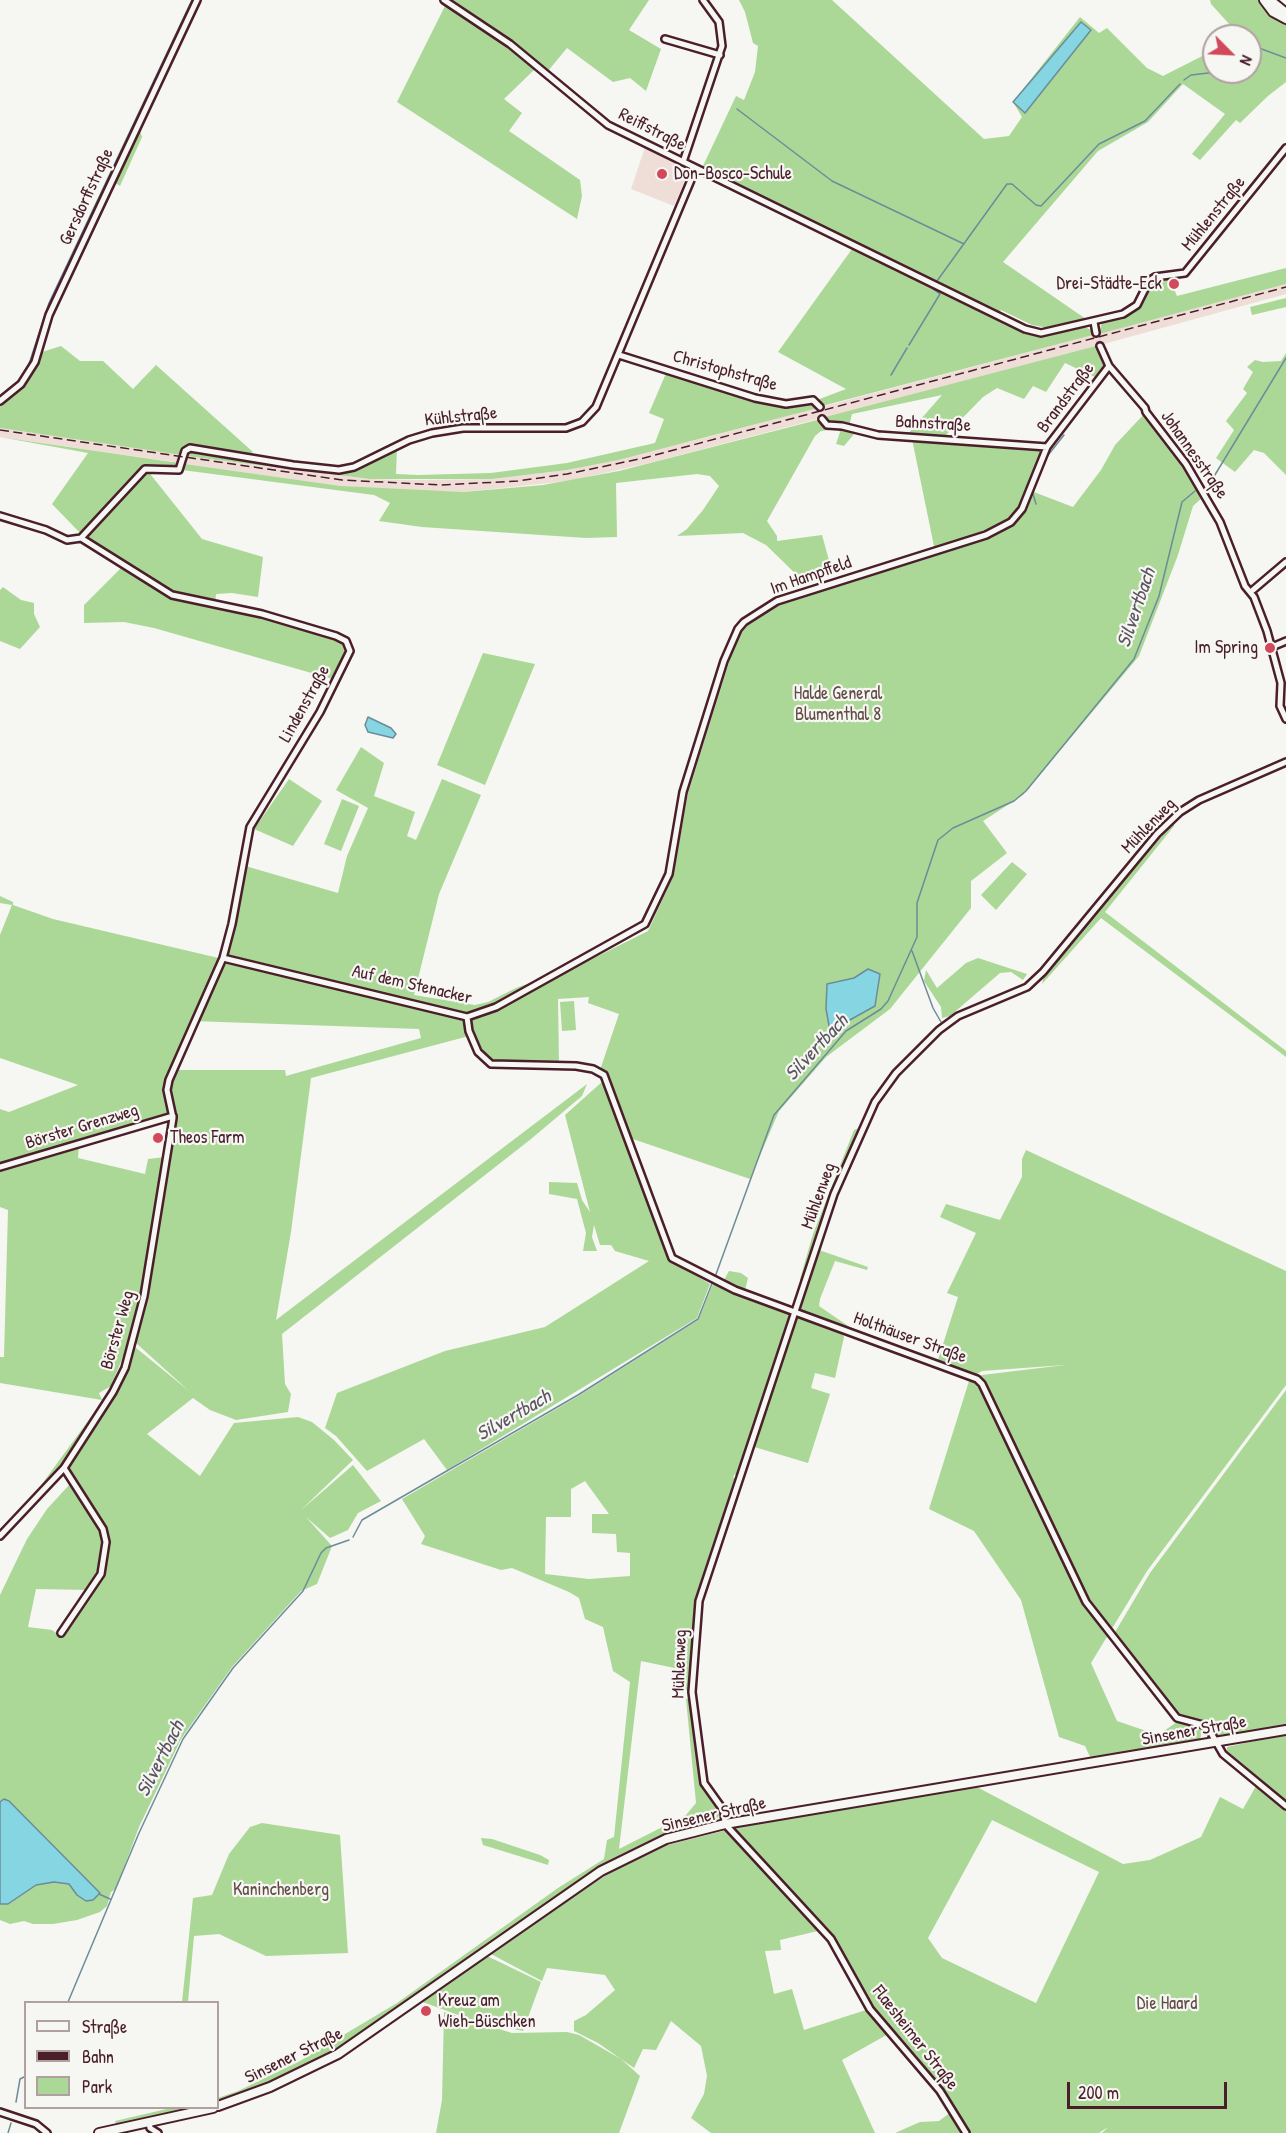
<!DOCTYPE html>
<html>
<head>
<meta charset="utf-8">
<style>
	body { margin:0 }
	#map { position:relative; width:1286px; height:2133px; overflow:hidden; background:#f6f6f2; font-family:"Patrick Hand",sans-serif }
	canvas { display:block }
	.legend { position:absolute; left:24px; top:2001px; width:195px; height:108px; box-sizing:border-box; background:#f6f6f2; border:2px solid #b1a0a2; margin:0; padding:8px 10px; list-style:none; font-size:18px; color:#4a1f2b }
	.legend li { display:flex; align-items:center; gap:12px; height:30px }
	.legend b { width:30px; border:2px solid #b1a0a2 }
	.north { position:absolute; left:1202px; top:24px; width:60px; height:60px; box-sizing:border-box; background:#f6f6f2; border:2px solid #b1a0a2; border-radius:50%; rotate:114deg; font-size:16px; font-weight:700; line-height:24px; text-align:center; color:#4a1f2b }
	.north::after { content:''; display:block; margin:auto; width:21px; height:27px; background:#d1495b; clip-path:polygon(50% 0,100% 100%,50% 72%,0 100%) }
	.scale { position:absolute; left:1067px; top:2082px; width:160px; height:27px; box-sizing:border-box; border:3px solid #4a1f2b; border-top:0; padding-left:8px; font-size:18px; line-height:21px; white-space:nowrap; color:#4a1f2b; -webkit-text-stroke:4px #f6f6f2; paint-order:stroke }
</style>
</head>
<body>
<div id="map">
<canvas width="1286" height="2133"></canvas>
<ul class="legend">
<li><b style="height:8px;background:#f6f6f2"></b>Straße</li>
<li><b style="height:8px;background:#4a1f2b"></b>Bahn</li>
<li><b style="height:16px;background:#abd897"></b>Park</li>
</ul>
<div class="north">N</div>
<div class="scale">200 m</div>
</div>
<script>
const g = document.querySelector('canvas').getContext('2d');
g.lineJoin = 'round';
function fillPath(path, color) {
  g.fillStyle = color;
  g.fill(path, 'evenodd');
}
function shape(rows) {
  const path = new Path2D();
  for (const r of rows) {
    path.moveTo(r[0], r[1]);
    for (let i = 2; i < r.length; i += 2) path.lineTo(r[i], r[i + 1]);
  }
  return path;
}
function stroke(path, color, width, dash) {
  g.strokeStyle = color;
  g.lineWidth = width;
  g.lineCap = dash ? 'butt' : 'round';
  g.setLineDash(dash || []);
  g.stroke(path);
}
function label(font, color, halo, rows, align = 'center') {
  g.font = font + ' "Patrick Hand",sans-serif';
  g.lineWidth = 4.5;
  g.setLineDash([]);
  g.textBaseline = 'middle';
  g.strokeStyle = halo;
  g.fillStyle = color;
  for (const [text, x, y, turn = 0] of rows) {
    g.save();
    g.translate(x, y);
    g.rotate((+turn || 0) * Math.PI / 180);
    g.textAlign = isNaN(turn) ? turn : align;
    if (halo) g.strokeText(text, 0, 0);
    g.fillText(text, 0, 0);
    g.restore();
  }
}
const built = shape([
	[645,147,687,167,689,171,674,206,631,189],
	[1286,284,1286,294,1071,353,645,464,568,481,464,492,395,490,341,486,185,464,186,456,370,479,417,480,492,479,567,470,700,439],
	[0,428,167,452,182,455,181,463,0,437]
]);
const green = shape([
	[448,0,649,0,629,30,661,49,646,91,630,78,613,82,567,48,548,71,534,70,504,99,522,113,509,131,580,180,582,196,577,219,397,102],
	[739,0,832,0,984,139,1009,136,1022,117,1013,102,1080,17,1099,33,1107,28,1147,68,1163,76,1214,50,1214,72,1250,72,1250,36,1240,36,1211,4,1210,0,1260,0,1267,10,1286,23,1286,82,1268,96,1240,123,1236,120,1200,160,1192,154,1225,114,1183,84,1148,122,1098,151,1003,262,1086,319,1049,328,1032,325,1001,310,996,318,1040,337,1085,327,1091,330,1093,335,822,406,817,400,846,389,778,352,857,242,703,166,736,96,744,100,755,72,758,46,753,43,745,12],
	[139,128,142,137,120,186,114,182],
	[1286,268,1286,284,1099,334,1102,322,1132,312,1155,280,1170,280,1177,296],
	[1286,298,1286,307,1252,315,1250,307],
	[61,346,80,361,103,361,133,389,156,365,253,452,248,455,186,445,182,455,0,428,0,403,23,386,42,352],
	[1096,346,1105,365,1097,378,1065,363,1046,392,1033,386,1024,399,997,388,983,397,944,437,906,436,942,395,852,414,849,426,833,425,826,422,825,417],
	[1286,353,1286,475,1264,453,1254,450,1235,472,1216,458,1234,430,1226,421,1247,393,1243,389,1253,372,1247,367,1255,360,1263,362,1281,361],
	[667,371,786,405,813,401,818,408,618,460,567,470,492,479,370,479,186,456,189,450,338,471,397,448,396,474,418,475,491,473,567,463,655,443,664,419,649,413],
	[1146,412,1185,464,1203,497,1193,506,1178,555,1139,656,1023,795,983,821,1007,853,971,881,971,908,890,1009,826,1057,779,1111,750,1179,630,1138,600,1070,619,1014,588,1003,589,997,558,999,559,1065,490,1063,482,1056,470,1030,468,1015,224,957,242,865,338,893,347,856,368,808,336,790,361,747,384,763,374,796,415,812,407,836,416,840,442,779,481,795,439,894,414,995,475,1005,488,1002,516,988,584,963,648,931,673,877,688,793,731,656,743,628,776,602,935,551,912,439,1042,449,1026,489,1073,507,1101,470,1115,445],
	[821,419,824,424,855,431,854,434,844,446,836,444,840,432,838,429,821,431,815,436,767,521,777,536,777,541,822,535,833,575,804,582,766,545,743,533,677,536,687,529,703,510,719,486,710,476,697,474,616,483,617,537,586,538,422,527,379,521,390,503,374,495,182,470,185,464,341,486,464,492,543,485,619,471],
	[0,437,165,461,181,463,179,467,173,469,148,467,82,535,52,504,88,453],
	[147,470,202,539,263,557,258,597,232,593,216,594,215,605,262,614,335,637,347,647,347,654,336,680,154,628,124,622,84,623,84,605,123,566,85,537],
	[3,587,21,600,34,603,34,614,40,627,20,649,0,641,0,590],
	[483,653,535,664,485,785,437,765],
	[289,779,322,801,293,846,254,829],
	[342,799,359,806,341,851,324,844],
	[1174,822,1174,826,1105,912,1286,1051,1286,1057,1101,918,1042,984,1044,975],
	[1012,862,1027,874,996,910,981,895],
	[0,896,13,902,13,905,53,919,456,1014,466,1025,469,1036,311,1078,291,1232,276,1320,587,1084,582,1096,531,1139,282,1334,285,1384,291,1394,288,1412,236,1420,210,1410,193,1398,147,1434,200,1476,234,1423,298,1417,312,1422,334,1440,353,1460,300,1511,353,1465,381,1501,358,1513,348,1530,330,1538,306,1517,332,1546,317,1584,301,1591,232,1667,181,1739,139,1827,116,1889,111,1892,107,1906,100,1912,77,1920,53,1924,33,1924,24,1921,10,1924,0,1920,0,1904,8,1903,36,1885,54,1882,69,1884,77,1895,86,1901,93,1900,100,1893,9,1801,4,1799,0,1802,0,1595,27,1539,47,1509,70,1484,101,1530,104,1542,99,1573,89,1590,36,1589,28,1627,52,1630,61,1636,97,1586,108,1553,104,1528,66,1469,116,1393,127,1372,135,1347,189,1391,136,1343,152,1270,175,1121,173,1115,0,1165,0,1109,9,1112,78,1085,0,1058,0,935,12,905,0,903],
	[193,1021,419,1029,421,1038,286,1076,285,1070,174,1070],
	[978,958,1027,974,1023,980,1011,972,1000,973,950,1016,942,1018,941,1007,924,981,926,970,937,988,966,963],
	[574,1001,576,1030,562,1031,560,1002],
	[603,1081,669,1256,673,1262,710,1284,697,1318,447,1470,424,1439,367,1471,336,1436,325,1428,337,1393,445,1351,545,1327,649,1261,615,1251,611,1245,600,1245,594,1225,592,1237,597,1251,583,1251,586,1233,577,1199,549,1194,549,1182,577,1183,582,1200,590,1212,565,1115],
	[862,1127,828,1203,800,1295,800,1279,813,1234,854,1130],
	[79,1144,78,1158,145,1174,148,1159,165,1157,146,1278,134,1330,111,1386,99,1393,102,1400,0,1383,0,1357,4,1357,8,1210,0,1207,0,1169],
	[1026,1150,1286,1271,1286,1385,1147,1571,1091,1663,1117,1721,1158,1735,1177,1722,1202,1728,1200,1742,1091,1759,1085,1746,1059,1737,1021,1600,974,1531,929,1509,969,1381,982,1375,1065,1365,982,1371,972,1377,937,1363,958,1297,947,1293,976,1233,940,1217,946,1204,1000,1220,1022,1177,1022,1159],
	[819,1250,868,1267,867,1270,835,1261,820,1299,819,1306,854,1330,799,1313],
	[729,1271,741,1273,748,1278,745,1290,724,1280],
	[713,1284,790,1315,792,1320,738,1478,735,1474,733,1477,736,1480,735,1488,697,1600,690,1690,685,1690,684,1670,641,1661,619,1849,686,1815,696,1803,686,1699,690,1698,700,1784,720,1814,716,1820,676,1831,620,1855,334,2052,263,2087,218,2103,218,2098,238,2091,300,2061,397,2003,558,1888,604,1859,607,1840,614,1837,630,1682,613,1671,603,1627,585,1619,579,1598,569,1592,512,1568,501,1570,421,1544,425,1536,402,1499,577,1397,698,1320],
	[585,1481,609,1514,592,1514,592,1533,616,1534,617,1552,630,1553,630,1576,589,1579,545,1574,546,1517,571,1517,571,1489],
	[797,1315,842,1332,844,1337,835,1378,815,1373,811,1388,830,1394,808,1463,751,1446],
	[1286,1390,1286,1727,1221,1739,1207,1722,1179,1714,1114,1634,1150,1573],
	[99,1406,100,1409,60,1468,47,1483,39,1488],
	[1286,1734,1286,1801,1232,1759,1227,1754,1227,1747],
	[975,1786,1123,1864,1150,1860,1201,1837,1220,1797,1243,1809,1256,1786,1286,1811,1286,2133,1102,2133,1108,2127,1099,2133,967,2133,947,2101,871,2008,831,1939,730,1827],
	[992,1820,1099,1872,1036,2003,942,1958,928,1938],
	[262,1823,340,1835,348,1953,266,1956,219,1934,194,1936,188,2002,182,2002,193,1898,212,1895,229,1854,250,1827],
	[727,1830,822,1930,780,1940,781,1950,765,1951,774,1994,792,1989,804,2030,869,2009,890,2033,842,2060,875,2133,711,2133,691,2118,704,2094,707,2076,701,2046,671,2021,656,2050,643,2049,634,2068,598,2043,574,2031,574,2021,586,2015,615,1990,605,1975,547,1968,542,1981,489,1953,629,1860,663,1846],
	[481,1838,492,1839,540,1855,549,1860,548,1865,483,1845],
	[485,1955,541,1982,523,2031,469,2019,420,2001],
	[444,2012,512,2033,567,2032,579,2035,621,2059,640,2076,619,2133,436,2133,442,2100],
	[171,2108,202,2108,117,2126,115,2121],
	[951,2112,963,2133,895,2133,920,2122,939,2121]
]);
const water = shape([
	[1081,22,1091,30,1025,113,1013,102,1081,22],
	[368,717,391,728,396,734,393,738,368,732,365,725,368,717],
	[868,969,880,974,875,1006,830,1031,826,1009,827,984,854,978,868,969],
	[4,1799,9,1801,100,1893,93,1900,86,1901,77,1895,69,1884,54,1882,36,1885,8,1904,0,1904,0,1802,4,1799]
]);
const stream = shape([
	[1250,52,1259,48,1286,58],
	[1184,80,1191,75,1217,72],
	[737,109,832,181,964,244],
	[937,281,1007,184,1012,184,1036,205,1041,206,1099,144,1145,121,1180,84],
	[909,345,940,294,933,289],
	[891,375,907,348],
	[0,396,18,382,27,370,49,303,192,0],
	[1045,459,1064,435],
	[1210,483,1286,358],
	[1032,491,1036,504],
	[912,951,933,1008,941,1022],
	[715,1277,774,1115,846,1031,881,1009,888,1001,917,937,917,903,938,840,953,828,1014,801,1026,791,1134,659,1159,596,1182,502,1195,491],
	[353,1537,362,1520,578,1395,698,1319,713,1281],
	[99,1894,110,1899],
	[68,2002,139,1833,183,1739,233,1668,303,1591,321,1553,326,1548,349,1540],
	[16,2102,20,2079,26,2076],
	[8,2133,11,2123]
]);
const streetTunnel = shape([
	[1096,333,1100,346],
	[820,407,822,419]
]);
const street = shape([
	[444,0,510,44,608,125,1025,329,1041,333,1123,314,1137,305,1149,281,1155,277,1185,273,1286,148],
	[665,39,720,55],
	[683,162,722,46,719,22,703,0],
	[1094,322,1096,333],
	[1100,346,1109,366,1145,408,1146,412,1186,464,1220,522,1245,586,1254,597,1267,631,1281,683,1280,706,1286,719],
	[619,355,755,398,786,404,813,400,820,407],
	[0,401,21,384,35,362,49,315,197,0],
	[822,419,827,425,842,426,878,435,1047,447],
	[0,516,46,530,67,540,81,538,172,595,262,614,336,636,346,641,350,651,320,712,250,827,232,924,223,958,169,1080,167,1090,173,1118,144,1296,125,1368,113,1392,64,1468,0,1536],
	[81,538,145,469,179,470,185,451,190,448,293,465,339,470,354,467,409,440,432,433,463,428,566,428,582,422,596,407,696,168],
	[1253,590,1286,562],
	[1272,647,1286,641],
	[223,958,467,1017,496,1007,645,924,669,874,683,792,724,661,738,629,744,622,777,601,986,535,1011,522,1022,509,1047,447,1109,366],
	[467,1017,469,1031,478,1052,491,1064,576,1066,593,1069,604,1075,672,1258,735,1290,977,1379,982,1384,1086,1602,1177,1718,1207,1726,1223,1754,1286,1806],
	[0,1167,173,1116],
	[61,1633,101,1574,106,1542,103,1529,64,1468],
	[0,2112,36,2124,47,2133],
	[149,2122,150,2128,158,2133],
	[966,2133,940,2091,870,2009,831,1939,725,1824,724,1811,704,1783,692,1692,699,1601,834,1194,875,1102,896,1073,939,1030,958,1016,1027,987,1043,972,1157,834,1180,812,1199,800,1286,762]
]);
const secondary = shape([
	[1264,0,1273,12,1286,19],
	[1270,0,1286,13],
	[218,2106,270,2087,338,2054,601,1871,666,1839,725,1824,1286,1730],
	[99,2133,213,2108]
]);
const rail = shape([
	[0,430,342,480,441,485,518,481,567,474,644,458,1286,287]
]);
const markers = [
	[662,174,6,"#d1495b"],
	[1174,284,6,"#d1495b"],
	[1270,648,6,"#d1495b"],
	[158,1138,6,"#d1495b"],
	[426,2011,6,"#d1495b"]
];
const streetNames = [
	["Reiffstraße",652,130,27],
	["Gersdorffstraße",87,197,-65],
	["Mühlenstraße",1214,214,-51],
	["Christophstraße",725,371,16],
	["Brandstraße",1066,398,-53],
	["Kühlstraße",461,417,-6],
	["Bahnstraße",933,424,3],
	["Johannesstraße",1194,455,55],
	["Im Hampffeld",811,576,-19],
	["Lindenstraße",305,704,-61],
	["Mühlenweg",1149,826,-46],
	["Auf dem Stenacker",412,985,13],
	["Börster Grenzweg",82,1127,-17],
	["Mühlenweg",819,1196,-70],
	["Börster Weg",118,1330,-74],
	["Holthäuser Straße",910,1338,20],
	["Mühlenweg",680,1664,-88],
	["Sinsener Straße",1194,1731,-10],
	["Sinsener Straße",714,1815,-13],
	["Flaesheimer Straße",915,2038,52],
	["Sinsener Straße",294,2056,-26]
];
const poiNames = [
	["Don-Bosco-Schule",674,174],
	["Drei-Städte-Eck",1162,284,"right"],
	["Im Spring",1258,648,"right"],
	["Theos Farm",170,1138],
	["Kreuz am",438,2001],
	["Wieh-Büschken",438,2022]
];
const parkNames = [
	["Halde General",838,694],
	["Blumenthal 8",838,715],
	["Kaninchenberg",281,1890],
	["Die Haard",1167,2004]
];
const waterNames = [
	["Silvertbach",1137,608,-71],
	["Silvertbach",817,1048,-47],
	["Silvertbach",514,1416,-30],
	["Silvertbach",161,1759,-63]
];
fillPath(built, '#efded7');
fillPath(green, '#abd897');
fillPath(water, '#85d5e2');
stroke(water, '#6d8c99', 1.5);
stroke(stream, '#6d8c99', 1.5);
stroke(streetTunnel, '#d4cbca', 5, [5, 2.5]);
stroke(street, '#4a1f2b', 10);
stroke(secondary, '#4a1f2b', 12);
stroke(street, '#f6f6f2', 5);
stroke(secondary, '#f6f6f2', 8);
stroke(rail, '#4a1f2b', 1.5, [9, 4.5]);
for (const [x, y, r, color] of markers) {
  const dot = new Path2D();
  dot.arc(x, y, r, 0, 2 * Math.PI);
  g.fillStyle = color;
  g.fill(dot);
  stroke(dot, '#f6f6f2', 2);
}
label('18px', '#4a1f2b', '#f6f6f2', streetNames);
label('18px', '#4a1f2b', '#f6f6f2', poiNames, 'left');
label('18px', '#624d46', '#f6f6f2', parkNames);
label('italic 20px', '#5c5662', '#f6f6f2', waterNames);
</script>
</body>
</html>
